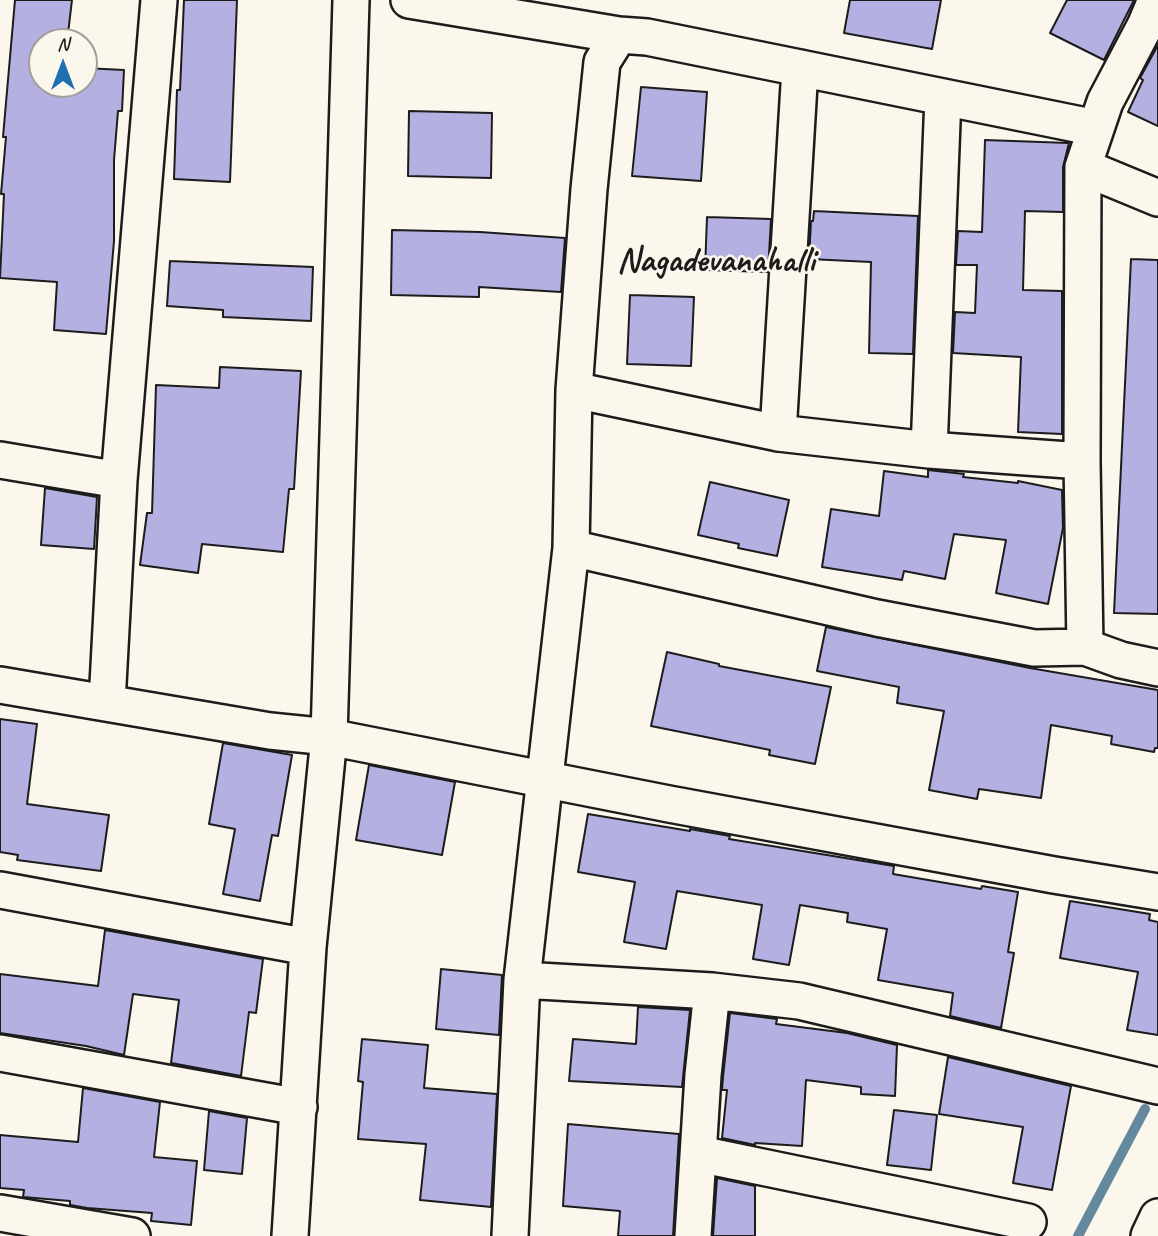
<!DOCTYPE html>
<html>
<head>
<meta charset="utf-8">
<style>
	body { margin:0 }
	#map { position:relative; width:1158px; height:1236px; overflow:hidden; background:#fbf7ec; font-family:Caveat,sans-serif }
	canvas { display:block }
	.north { position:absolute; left:28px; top:28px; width:70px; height:70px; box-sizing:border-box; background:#fbf7ec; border:2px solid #a29f99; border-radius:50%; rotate:0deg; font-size:19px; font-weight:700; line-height:28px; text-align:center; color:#1c1c1c }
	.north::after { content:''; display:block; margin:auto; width:24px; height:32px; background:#1f6fb2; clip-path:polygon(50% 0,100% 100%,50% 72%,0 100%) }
</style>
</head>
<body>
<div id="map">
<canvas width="1158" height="1236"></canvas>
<div class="north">N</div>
</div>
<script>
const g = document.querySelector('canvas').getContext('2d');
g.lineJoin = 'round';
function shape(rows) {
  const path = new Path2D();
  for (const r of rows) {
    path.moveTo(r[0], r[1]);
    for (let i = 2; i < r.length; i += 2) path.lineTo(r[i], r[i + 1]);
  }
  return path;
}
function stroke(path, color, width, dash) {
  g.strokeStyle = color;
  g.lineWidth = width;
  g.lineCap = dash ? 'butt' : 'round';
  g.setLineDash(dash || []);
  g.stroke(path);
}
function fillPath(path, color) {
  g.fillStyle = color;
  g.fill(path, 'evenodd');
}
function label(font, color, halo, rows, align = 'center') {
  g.font = font + ' Caveat,sans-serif';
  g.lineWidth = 5;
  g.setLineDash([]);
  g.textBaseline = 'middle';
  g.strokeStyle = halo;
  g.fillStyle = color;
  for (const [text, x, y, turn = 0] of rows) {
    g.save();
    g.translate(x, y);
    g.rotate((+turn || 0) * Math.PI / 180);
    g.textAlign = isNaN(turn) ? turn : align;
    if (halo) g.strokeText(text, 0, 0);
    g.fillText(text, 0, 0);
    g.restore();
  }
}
const stream = shape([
	[1078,1236,1145,1109]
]);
const building = shape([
	[15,0,72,0,67,42,42,42,42,84,84,84,84,68,124,70,122,111,118,111,114,160,114,241,106,334,54,330,57,282,0,278,4,194,1,194,6,137,3,137,15,0],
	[184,0,237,0,230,182,174,179,177,90,180,90,184,0],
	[850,0,941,0,932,49,844,33,850,0],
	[1067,0,1134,0,1104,60,1050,33,1067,0],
	[1158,45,1158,126,1128,112,1143,80,1140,78,1158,45],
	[641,87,707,92,701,181,632,176,641,87],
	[409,111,492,113,491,178,408,176,409,111],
	[985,140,1069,143,1063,167,1063,212,1025,211,1023,290,1062,291,1062,434,1018,432,1021,357,953,353,955,312,975,313,977,265,956,265,958,231,982,232,985,140],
	[814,211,918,216,913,354,869,353,871,262,809,259,811,221,813,221,814,211],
	[707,217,771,219,768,272,705,270,707,217],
	[392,230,480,232,565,238,561,292,479,287,479,297,391,295,392,230],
	[1131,259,1158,260,1158,614,1114,613,1131,259],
	[170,261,313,267,311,321,223,317,223,310,167,306,170,261],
	[630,295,694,297,691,366,627,364,630,295],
	[220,367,301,371,294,489,289,489,283,552,202,544,198,573,140,565,147,513,152,513,156,385,219,388,220,367],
	[928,470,964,474,963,477,1018,483,1018,481,1062,490,1063,528,1048,604,996,593,1006,540,954,534,945,579,904,571,902,580,822,567,831,509,879,516,884,471,928,477,928,470],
	[710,482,789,500,777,556,738,548,739,544,698,535,710,482],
	[45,488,97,497,94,549,41,545,45,488],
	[826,627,1030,668,1158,690,1158,748,1155,748,1154,752,1111,744,1112,736,1051,725,1041,798,979,789,977,799,929,790,944,711,897,703,899,687,817,671,826,627],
	[667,652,719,664,719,666,831,687,815,764,769,755,770,750,651,726,667,652],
	[0,719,37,724,27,804,109,815,101,871,17,860,18,855,0,852,0,719],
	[223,743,292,755,278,836,272,835,260,901,223,894,235,829,209,824,223,743],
	[369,765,455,782,442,855,356,840,369,765],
	[588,814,690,831,690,829,730,836,729,839,894,866,893,874,981,889,982,886,1018,892,1008,952,1014,953,1001,1028,950,1016,953,993,878,980,887,929,847,922,848,913,800,905,789,965,753,959,762,905,677,891,666,949,624,942,635,882,578,872,588,814],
	[1070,901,1150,914,1149,920,1158,922,1158,1035,1127,1030,1138,972,1060,958,1070,901],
	[105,930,263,959,256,1013,249,1012,241,1076,171,1063,179,1000,133,994,124,1055,86,1046,0,1033,0,974,98,986,105,930],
	[441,969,502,975,499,1035,436,1029,441,969],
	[638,1007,690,1010,682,1087,569,1081,573,1039,636,1044,638,1007],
	[730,1013,777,1019,776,1024,847,1033,897,1045,895,1096,861,1094,861,1087,806,1080,802,1146,755,1143,755,1145,722,1138,727,1090,722,1090,723,1077,730,1013],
	[362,1039,428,1045,424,1088,497,1094,491,1207,420,1200,426,1144,358,1139,363,1082,358,1081,362,1039],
	[948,1057,1071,1086,1052,1190,1013,1183,1023,1127,939,1114,948,1057],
	[83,1088,160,1102,154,1157,197,1161,191,1225,151,1221,152,1213,87,1208,70,1205,70,1201,23,1197,24,1190,0,1188,0,1135,78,1142,83,1088],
	[894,1110,937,1115,931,1170,887,1165,894,1110],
	[209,1111,247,1118,242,1174,204,1170,209,1111],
	[568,1124,679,1134,673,1236,618,1236,620,1211,563,1206,568,1124],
	[717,1178,755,1186,755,1236,713,1236,717,1178]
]);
const minor = shape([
	[409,0,619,35],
	[1156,0,1145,26,1105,102,1083,167,1082,461,1085,647,1121,660,1158,668],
	[1083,167,1158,198],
	[574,390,778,433,929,450,1082,461],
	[778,433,800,68],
	[929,450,943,97],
	[0,460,119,480,107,703],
	[119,480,159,0],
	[571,548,877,618,1034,648,1085,647],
	[0,685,270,731,329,737,669,804,1054,875,1158,892],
	[0,890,308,947],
	[522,980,712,991,799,1001,1158,1086],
	[0,1053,299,1107],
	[699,1154,1028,1222],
	[0,1213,132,1236],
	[290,1236,308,947,329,737,351,0],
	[510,1236,522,980,571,548,574,390,589,189,602,62,619,35,647,37,1096,128],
	[693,1236,703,1075,712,991],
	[1149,1236,1158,1217]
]);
const neighbourhoodNames = [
	["Nagadevanahalli",716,262]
];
stroke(stream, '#64889e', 10);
fillPath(building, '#b4b0e1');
stroke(building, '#1c1c1c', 2);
stroke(minor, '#1c1c1c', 40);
stroke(minor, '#fbf7ec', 35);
label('bold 35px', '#1c1c1c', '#fbf7ec', neighbourhoodNames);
</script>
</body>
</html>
